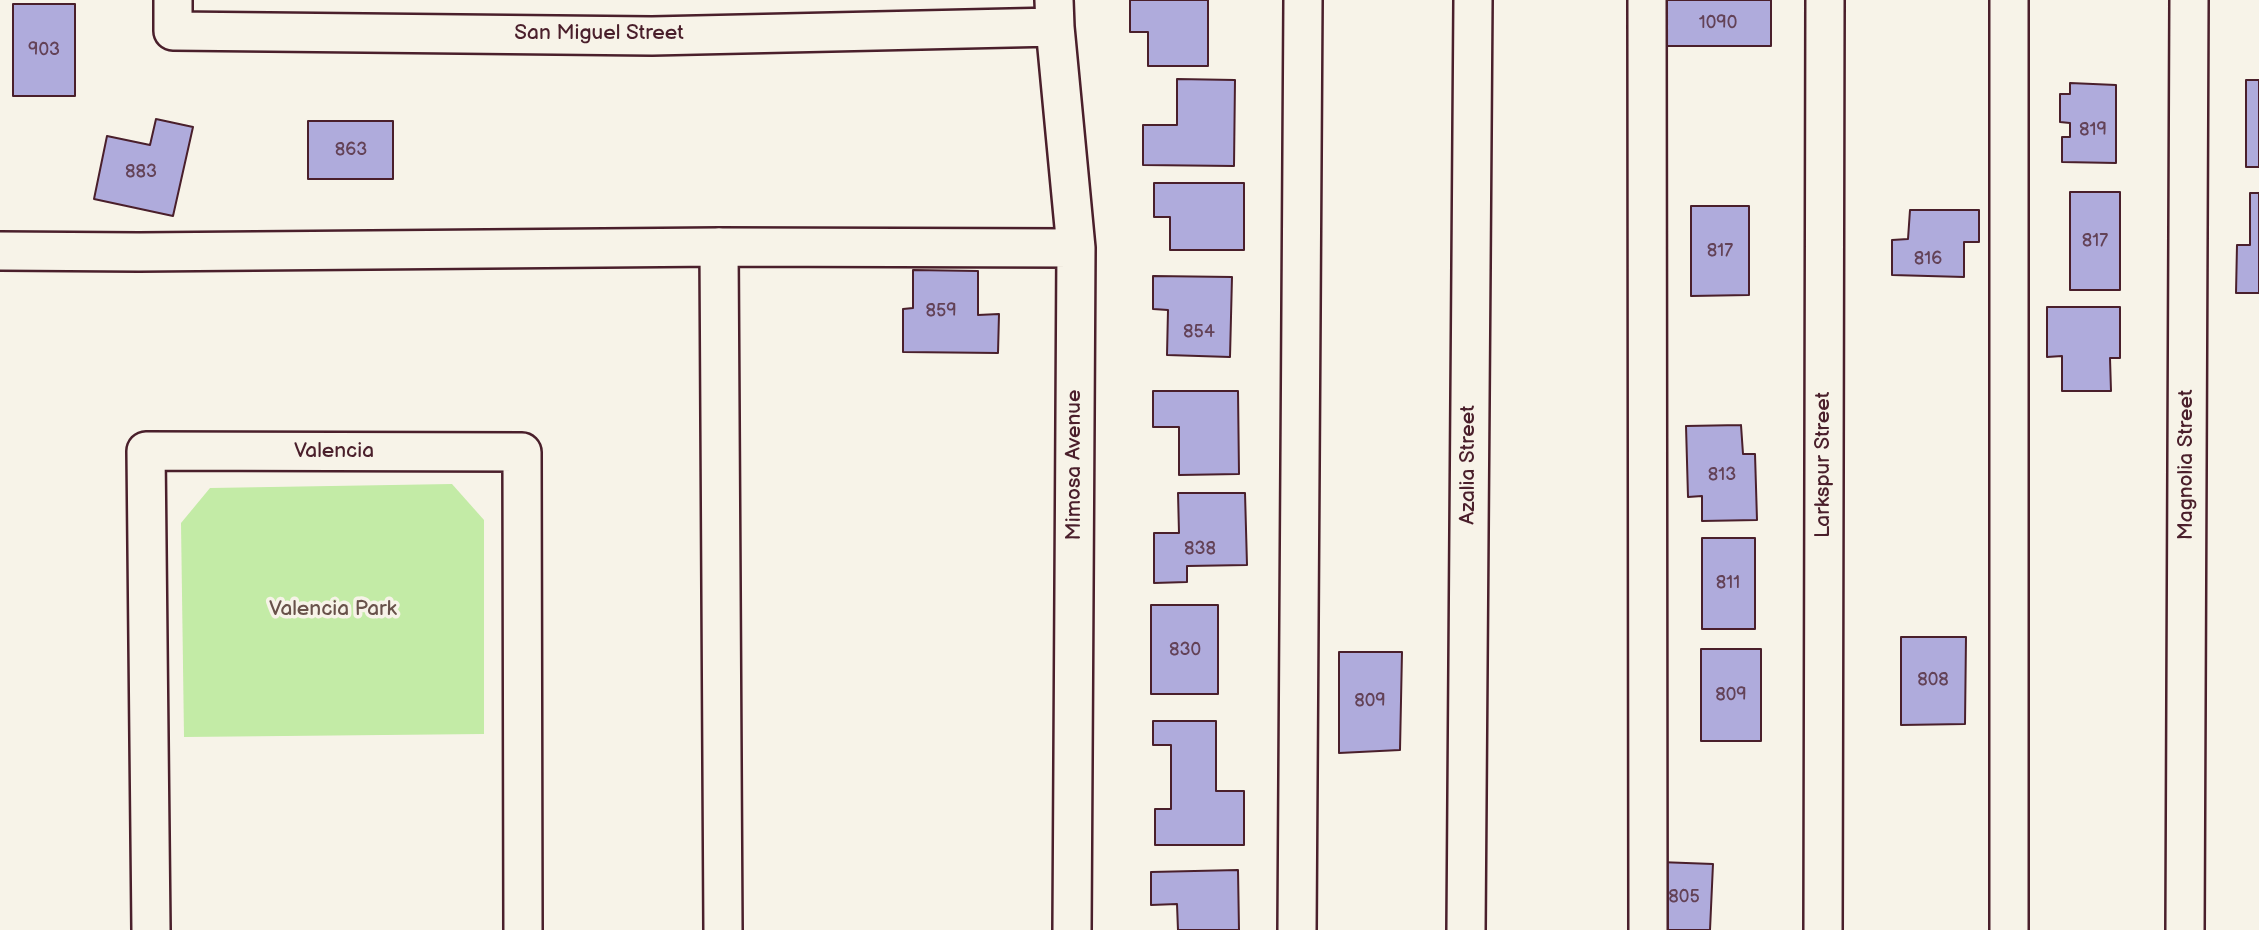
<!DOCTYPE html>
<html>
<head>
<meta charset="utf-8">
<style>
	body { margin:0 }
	canvas { display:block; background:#f7f3e8 }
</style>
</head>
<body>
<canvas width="2259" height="930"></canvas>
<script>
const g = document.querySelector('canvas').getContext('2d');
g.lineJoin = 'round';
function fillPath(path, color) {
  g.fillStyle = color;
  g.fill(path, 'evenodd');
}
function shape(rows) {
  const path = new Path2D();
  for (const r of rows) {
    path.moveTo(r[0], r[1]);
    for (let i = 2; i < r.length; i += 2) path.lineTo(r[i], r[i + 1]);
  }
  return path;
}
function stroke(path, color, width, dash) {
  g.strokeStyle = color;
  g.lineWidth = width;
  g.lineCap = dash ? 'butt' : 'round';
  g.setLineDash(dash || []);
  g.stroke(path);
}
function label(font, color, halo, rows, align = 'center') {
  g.font = font + ' "Balsamiq Sans",sans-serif';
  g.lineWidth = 7;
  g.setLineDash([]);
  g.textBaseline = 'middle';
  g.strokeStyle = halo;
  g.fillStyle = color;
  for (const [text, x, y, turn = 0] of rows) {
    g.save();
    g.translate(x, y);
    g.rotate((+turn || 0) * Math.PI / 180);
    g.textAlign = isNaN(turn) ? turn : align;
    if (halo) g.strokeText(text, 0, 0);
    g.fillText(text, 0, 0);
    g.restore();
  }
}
const green = shape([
	[452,484,484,520,484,734,184,737,181,523,210,488]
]);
const building = shape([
	[1130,0,1208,0,1208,66,1148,66,1148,32,1130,32,1130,0],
	[1665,0,1771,0,1771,46,1665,46,1665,0],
	[13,4,75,4,75,96,13,96,13,4],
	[1177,79,1235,80,1234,166,1143,165,1143,125,1177,125,1177,79],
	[2246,80,2259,80,2259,167,2246,167,2246,80],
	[2070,83,2116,85,2116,163,2062,162,2062,137,2070,137,2070,123,2060,122,2060,94,2070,94,2070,83],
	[156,119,193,127,173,216,94,199,107,136,150,145,156,119],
	[308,121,393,121,393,179,308,179,308,121],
	[1154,183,1244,183,1244,250,1170,250,1170,217,1154,217,1154,183],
	[2070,192,2120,192,2120,290,2070,290,2070,192],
	[2250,193,2259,193,2259,293,2236,293,2237,245,2250,245,2250,193],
	[1691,206,1749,206,1749,295,1691,296,1691,206],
	[1910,210,1979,210,1979,242,1964,242,1964,277,1892,275,1892,240,1908,239,1910,210],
	[913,270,978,271,978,315,999,314,998,353,903,352,903,309,913,308,913,270],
	[1153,276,1232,277,1230,357,1167,355,1168,310,1153,309,1153,276],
	[2047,307,2120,307,2120,358,2110,358,2111,391,2062,391,2062,356,2047,357,2047,307],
	[1153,391,1238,391,1239,474,1179,475,1179,427,1153,427,1153,391],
	[1741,425,1743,454,1755,454,1757,520,1702,521,1702,496,1688,497,1686,426,1741,425],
	[1178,493,1245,493,1247,565,1187,566,1187,582,1154,583,1154,533,1179,533,1178,493],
	[1702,538,1755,538,1755,629,1702,629,1702,538],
	[1151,605,1218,605,1218,694,1151,694,1151,605],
	[1901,637,1966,637,1965,724,1901,725,1901,637],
	[1701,649,1761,649,1761,741,1701,741,1701,649],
	[1339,652,1402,652,1400,750,1339,753,1339,652],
	[1153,721,1216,721,1216,791,1244,791,1244,845,1155,845,1155,809,1171,809,1171,745,1153,745,1153,721],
	[1659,862,1713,864,1710,930,1655,930,1659,862],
	[1238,870,1239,930,1178,930,1177,904,1151,905,1151,872,1238,870]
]);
const minor = shape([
	[173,0,173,31,652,36,1055,27],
	[1054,0,1055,27,1076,248,1072,930],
	[1647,0,1648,930],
	[2009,0,2009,930],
	[719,247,723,930],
	[0,251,139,252,719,247,1076,248],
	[151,930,146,451,522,452,523,930],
	[1297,930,1303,0],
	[1466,930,1473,0],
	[1823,930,1825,0],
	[2185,930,2189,0]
]);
const numberNames = [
	["1090",1718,23],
	["903",44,50],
	["819",2093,130],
	["863",351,150],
	["883",141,172],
	["817",2095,241],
	["817",1720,251],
	["816",1928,259],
	["859",941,311],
	["854",1199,332],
	["813",1722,475],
	["838",1200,549],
	["811",1728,583],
	["830",1185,650],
	["808",1933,680],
	["809",1731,695],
	["809",1370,701],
	["805",1684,897]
];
const streetNames = [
	["San Miguel Street",599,34],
	["Valencia",334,452],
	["Mimosa Avenue",1075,465,-90],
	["Azalia Street",1469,465,-90],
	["Larkspur Street",1824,465,-90],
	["Magnolia Street",2187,465,-90]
];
const parkNames = [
	["Valencia Park",333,610]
];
fillPath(green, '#c3eba6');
fillPath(building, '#afabdc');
stroke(building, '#4a1f2b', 2);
stroke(minor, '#4a1f2b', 42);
stroke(minor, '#f7f3e8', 37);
label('18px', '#634257', null, numberNames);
label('21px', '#4a1f2b', '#f7f3e8', streetNames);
label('21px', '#68524a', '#f7f3e8', parkNames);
</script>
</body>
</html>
